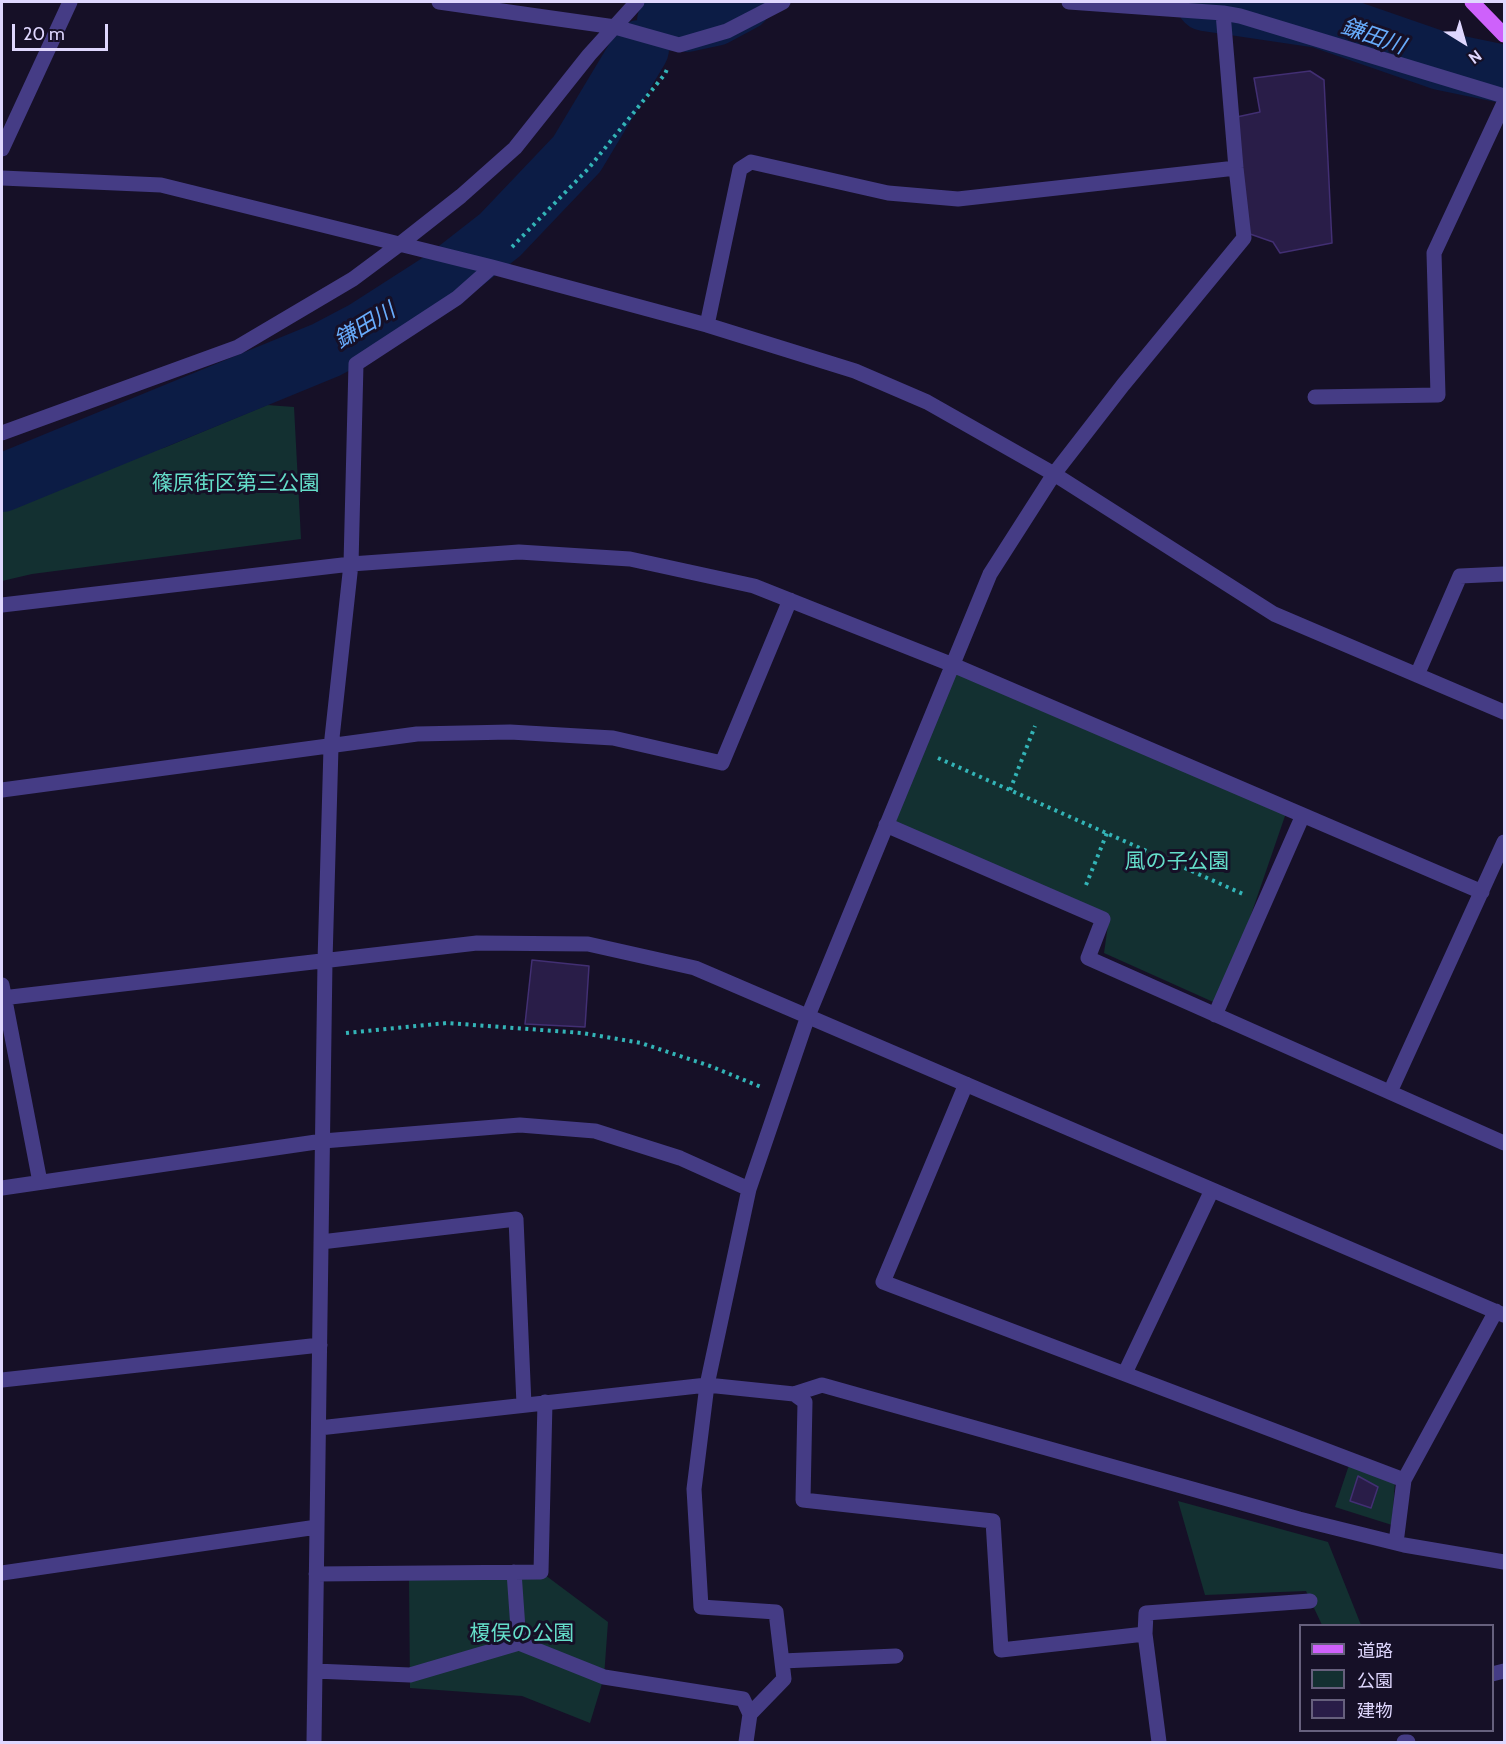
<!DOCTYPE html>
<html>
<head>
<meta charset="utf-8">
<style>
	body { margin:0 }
	#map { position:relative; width:1506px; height:1744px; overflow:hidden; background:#161027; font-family:Cabin,"Noto Sans JP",sans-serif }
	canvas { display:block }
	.frame { position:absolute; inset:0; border:3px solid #dfd7fe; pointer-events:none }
	.legend { position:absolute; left:1299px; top:1624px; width:195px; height:108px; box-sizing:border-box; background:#161027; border:2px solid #66607d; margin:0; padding:8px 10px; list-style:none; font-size:18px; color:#dfd7fe }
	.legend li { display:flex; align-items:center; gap:12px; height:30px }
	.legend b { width:30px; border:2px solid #66607d }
	.north { position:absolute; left:1434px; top:12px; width:60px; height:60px; -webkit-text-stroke:4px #161027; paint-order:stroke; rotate:143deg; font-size:16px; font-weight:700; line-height:24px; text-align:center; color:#dfd7fe }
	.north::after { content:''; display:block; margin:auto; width:21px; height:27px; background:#dfd7fe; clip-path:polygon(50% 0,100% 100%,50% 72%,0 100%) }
	.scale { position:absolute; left:12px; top:24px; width:96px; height:27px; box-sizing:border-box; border:3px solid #dfd7fe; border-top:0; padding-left:8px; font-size:18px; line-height:21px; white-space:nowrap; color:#dfd7fe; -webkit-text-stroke:4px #161027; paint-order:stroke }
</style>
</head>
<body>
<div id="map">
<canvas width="1506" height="1744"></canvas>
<div class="frame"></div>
<ul class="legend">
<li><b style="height:8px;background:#ce61fb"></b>道路</li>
<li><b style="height:16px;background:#133031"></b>公園</li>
<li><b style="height:16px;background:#291d48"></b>建物</li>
</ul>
<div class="north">N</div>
<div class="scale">20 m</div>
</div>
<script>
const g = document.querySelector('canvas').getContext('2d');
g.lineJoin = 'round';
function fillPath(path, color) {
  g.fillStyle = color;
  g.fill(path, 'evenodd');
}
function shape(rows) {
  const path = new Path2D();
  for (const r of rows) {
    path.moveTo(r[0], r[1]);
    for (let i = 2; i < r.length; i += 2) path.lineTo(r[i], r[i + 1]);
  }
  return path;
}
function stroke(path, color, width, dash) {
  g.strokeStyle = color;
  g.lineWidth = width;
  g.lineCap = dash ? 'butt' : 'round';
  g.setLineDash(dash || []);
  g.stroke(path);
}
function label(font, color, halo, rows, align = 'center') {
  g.font = font + ' Cabin,"Noto Sans JP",sans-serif';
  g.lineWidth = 6;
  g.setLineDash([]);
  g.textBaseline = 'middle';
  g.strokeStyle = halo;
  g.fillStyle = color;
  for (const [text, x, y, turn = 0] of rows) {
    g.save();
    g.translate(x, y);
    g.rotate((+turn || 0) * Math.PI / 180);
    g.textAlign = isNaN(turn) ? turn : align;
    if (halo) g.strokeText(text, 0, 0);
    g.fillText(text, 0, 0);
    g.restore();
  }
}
const green = shape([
	[267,405,294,407,301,539,32,574,2,581,2,504,41,486,82,476,114,463,166,447],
	[956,673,1286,813,1220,1005,1104,953,1109,918,894,822],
	[1351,1459,1395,1481,1392,1525,1335,1507],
	[1178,1501,1328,1542,1361,1625,1322,1625,1306,1591,1205,1595],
	[541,1572,608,1622,604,1677,590,1723,522,1696,410,1688,409,1580]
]);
const river = shape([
	[1205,2,1320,19,1441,61,1504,74],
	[666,21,687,23,715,17,743,2],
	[2,483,326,350,364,330,445,278,500,235,577,154,640,49]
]);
const building = shape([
	[1310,71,1324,80,1332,243,1280,253,1273,242,1250,234,1232,118,1260,112,1254,78,1310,71],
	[532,960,589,966,585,1027,525,1024,532,960],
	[1358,1476,1378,1487,1371,1508,1350,1501,1358,1476]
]);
const path = shape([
	[512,247,588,169,665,74,668,67],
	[938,758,1243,894],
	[1010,790,1035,726],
	[1086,885,1107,833],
	[346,1033,447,1023,582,1033,641,1043,710,1066,761,1087]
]);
const minor = shape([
	[439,2,615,27,679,45,727,31,783,2],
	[1069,2,1223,13,1240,16,1504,96],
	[2,149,70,2],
	[2,178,161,185,492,267,707,325,855,371,927,402,1054,474,1274,614,1504,712],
	[707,325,740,169,751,162,888,193,958,199,1236,168],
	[1315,397,1438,395,1434,253,1504,103],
	[2,433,238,347,353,279,400,244,461,196,515,148,589,55,637,2],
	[2,605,351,564,519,552,630,559,754,586,953,665,1482,892],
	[1417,675,1460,576,1504,574],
	[2,790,417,734,510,732,613,738,722,763,790,600],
	[886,825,1103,919,1088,958,1504,1143],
	[2,985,40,1182],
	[2,998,477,943,588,944,695,968,1504,1315],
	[1215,1015,1303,815],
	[966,1084,883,1282,1404,1480,1496,1311],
	[1390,1092,1504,842],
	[2,1188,323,1141,520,1125,595,1131,680,1158,749,1189],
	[321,1242,516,1219,524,1405],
	[1125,1373,1212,1190],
	[2,1380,320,1345],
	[794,1394,805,1402,803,1500,993,1521,1001,1650,1145,1634,1159,1742],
	[319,1428,707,1385,794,1394,822,1385,1299,1519,1404,1545,1504,1562],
	[1396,1543,1404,1480],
	[514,1572,519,1643],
	[2,1573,317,1527],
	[316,1574,541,1572,545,1402],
	[1145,1634,1146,1613,1310,1601],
	[782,1661,896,1656],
	[315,1671,410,1675,519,1643,604,1677,743,1699,750,1714],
	[1492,1674,1504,1671],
	[314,1742,325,961,331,747,351,564,356,364,457,298,492,267],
	[746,1742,750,1714,784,1679,776,1612,701,1607,694,1489,707,1385,749,1189,808,1016,990,574,1054,474,1123,385,1244,238,1236,168,1223,13],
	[1404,1742,1408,1742]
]);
const major = shape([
	[1472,2,1504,35]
]);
const parkNames = [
	["篠原街区第三公園",236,484],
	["風の子公園",1177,862],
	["榎俣の公園",522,1634]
];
const waterNames = [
	["鎌田川",1373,37,19],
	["鎌田川",365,326,-31]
];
fillPath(green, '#133031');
stroke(river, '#0c1c45', 58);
fillPath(building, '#291d48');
stroke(building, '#422f73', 1.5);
stroke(path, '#33b4b7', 4, [3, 4.5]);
stroke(minor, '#453c85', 15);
stroke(major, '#ce61fb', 15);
label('21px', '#64ddc9', '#161027', parkNames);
label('italic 22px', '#68acfc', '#161027', waterNames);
</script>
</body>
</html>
